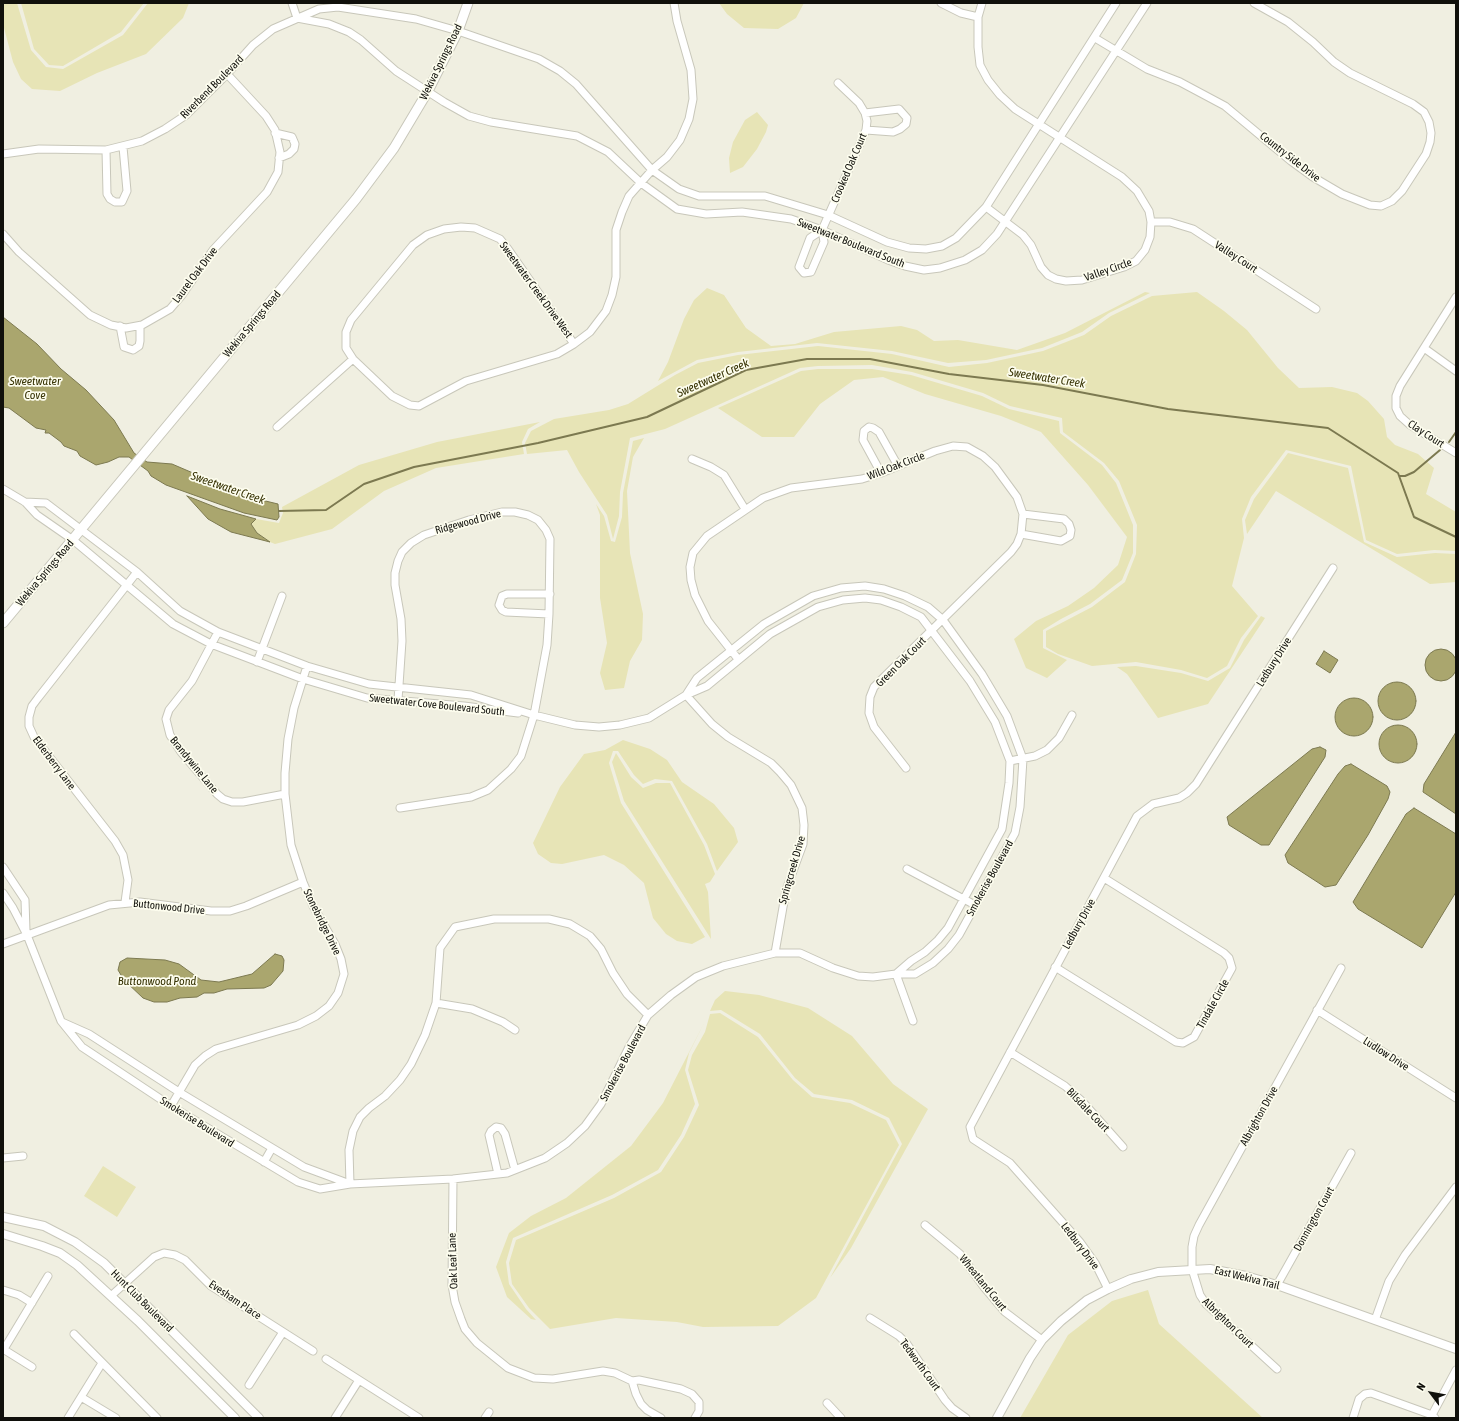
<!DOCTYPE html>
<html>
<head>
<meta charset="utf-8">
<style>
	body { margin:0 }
	#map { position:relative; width:1459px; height:1421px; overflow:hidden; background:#f0efe1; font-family:"Asap Condensed",sans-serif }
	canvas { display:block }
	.frame { position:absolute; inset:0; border:4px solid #10100b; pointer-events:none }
	.north { position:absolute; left:1411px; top:1373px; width:40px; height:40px; -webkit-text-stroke:3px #fdfdee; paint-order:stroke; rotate:302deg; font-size:11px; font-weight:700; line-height:16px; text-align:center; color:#10100b }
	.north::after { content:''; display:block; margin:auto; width:14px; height:18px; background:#10100b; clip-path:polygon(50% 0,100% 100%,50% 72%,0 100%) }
</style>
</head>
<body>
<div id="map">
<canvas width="1459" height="1421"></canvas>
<div class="frame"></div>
<div class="north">N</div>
</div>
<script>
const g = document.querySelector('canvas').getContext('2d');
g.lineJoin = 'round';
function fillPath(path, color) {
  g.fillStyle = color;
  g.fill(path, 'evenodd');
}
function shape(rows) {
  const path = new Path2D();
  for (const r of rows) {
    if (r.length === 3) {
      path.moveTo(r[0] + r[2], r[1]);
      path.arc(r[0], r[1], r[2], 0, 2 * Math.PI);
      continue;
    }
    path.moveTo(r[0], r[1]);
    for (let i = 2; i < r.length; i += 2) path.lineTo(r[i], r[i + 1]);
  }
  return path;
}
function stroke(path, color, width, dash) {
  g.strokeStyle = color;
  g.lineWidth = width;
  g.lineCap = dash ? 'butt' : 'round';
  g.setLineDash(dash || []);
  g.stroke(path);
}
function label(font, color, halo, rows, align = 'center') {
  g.font = font + ' "Asap Condensed",sans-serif';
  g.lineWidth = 3.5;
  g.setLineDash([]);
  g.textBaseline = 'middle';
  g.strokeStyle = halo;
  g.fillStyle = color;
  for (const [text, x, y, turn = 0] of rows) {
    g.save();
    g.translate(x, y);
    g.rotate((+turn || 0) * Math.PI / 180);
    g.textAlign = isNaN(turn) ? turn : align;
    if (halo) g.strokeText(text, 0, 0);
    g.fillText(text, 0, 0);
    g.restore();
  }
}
const green = shape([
	[3,3,17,3,31,50,46,67,63,69,123,35,148,3,189,3,183,18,146,54,97,73,60,91,32,89,21,79,13,62,3,24],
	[21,3,144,3,121,32,63,66,49,65,34,49],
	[719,3,804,3,796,18,778,29,744,28,727,14],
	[757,112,768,125,766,132,757,149,743,167,730,173,729,158,733,142,745,120],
	[707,288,724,295,746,328,771,346,795,344,834,332,901,326,917,330,934,341,958,340,1017,350,1065,333,1145,292,1150,293,1109,313,1082,332,1042,348,986,360,948,363,892,351,817,343,738,352,697,360,658,381,668,362,684,319,694,300],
	[1197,292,1224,311,1247,330,1278,368,1299,388,1332,387,1357,393,1368,401,1384,419,1387,437,1395,445,1418,454,1434,468,1426,494,1456,512,1456,551,1434,550,1397,554,1366,540,1351,466,1286,450,1251,497,1242,519,1244,538,1232,586,1258,616,1241,638,1227,666,1207,678,1181,670,1136,662,1092,666,1058,654,1046,647,1046,631,1092,607,1125,582,1136,554,1137,525,1119,481,1104,463,1063,432,1062,418,1010,406,983,393,912,372,872,365,818,366,800,368,665,429,630,438,620,492,619,516,613,539,607,515,579,472,567,450,527,454,525,443,531,431,554,419,609,410,628,404,675,375,698,363,738,355,818,346,892,354,949,367,987,363,1043,351,1084,335,1111,316,1152,296],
	[818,369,872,369,911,375,982,396,1009,409,1059,421,1060,433,1102,465,1116,483,1133,525,1133,553,1122,580,1090,604,1061,619,1043,630,1043,648,1067,660,1047,678,1026,668,1014,639,1036,621,1068,606,1094,588,1118,565,1127,537,1088,485,1041,432,1001,416,925,394,883,377,854,380,820,404,794,437,762,437,718,408,801,371],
	[540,422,528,429,522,442,524,454,436,468,384,491,332,529,275,544,270,542,257,533,251,524,256,519,279,523,283,513,282,507,359,465,437,442],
	[644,438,633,457,627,491,630,553,643,614,642,640,630,661,624,688,605,690,600,673,607,643,600,598,600,515,596,504,604,516,611,541,615,542,622,517,623,493,633,441],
	[1288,453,1348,468,1364,542,1397,557,1435,553,1456,554,1456,582,1430,584,1276,491,1247,534,1245,520,1254,499],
	[1261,616,1265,618,1208,704,1158,718,1127,674,1117,667,1136,666,1181,673,1208,681,1230,668,1244,640],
	[623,740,650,749,667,760,682,782,714,804,734,828,738,842,717,871,707,844,672,781,655,779,643,784,634,775,618,751,613,751,609,763,621,803,705,937,692,944,677,941,666,934,653,918,644,883,624,865,604,855,562,864,551,863,538,854,533,843,560,787,584,754,605,750],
	[616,753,631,777,643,788,656,783,670,783,704,845,715,874,710,882,705,884,708,892,711,939,624,801,612,762],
	[725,991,759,995,808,1008,852,1036,893,1084,928,1109,851,1248,830,1278,902,1144,889,1118,852,1100,814,1094,795,1078,760,1034,721,1010,710,1011,715,1000],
	[720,1013,758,1037,793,1080,812,1097,850,1103,886,1120,899,1145,816,1298,778,1326,703,1327,677,1322,616,1318,550,1329,529,1308,512,1284,509,1263,516,1240,614,1198,661,1172,684,1137,699,1105,688,1070,692,1055,705,1032,710,1014],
	[704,1023,689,1053,685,1070,695,1104,681,1135,658,1170,612,1195,513,1238,506,1262,509,1284,526,1309,536,1320,531,1319,507,1297,496,1267,509,1233,531,1216,566,1198,631,1146,663,1103],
	[103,1166,136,1187,117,1217,84,1196],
	[1148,1290,1159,1324,1263,1418,1020,1418,1068,1335,1112,1301]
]);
const water = shape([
	[3,317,37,344,61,369,86,390,114,420,134,453,147,462,172,464,249,497,278,504,279,517,277,520,244,513,166,485,151,476,148,471,129,457,119,457,108,462,96,465,80,456,77,451,64,446,61,442,49,433,45,433,46,430,36,428,9,408,3,407,3,317],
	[187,496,220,509,256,519,251,524,257,533,270,542,231,532,208,519,187,496],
	[1441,665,16],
	[1324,651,1338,660,1330,673,1316,664,1324,651],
	[1397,701,19],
	[1354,717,19],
	[1398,744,19],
	[1456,732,1456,814,1423,792,1424,784,1456,732],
	[1320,747,1326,750,1325,757,1269,845,1261,845,1229,825,1227,817,1312,749,1320,747],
	[1351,764,1387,786,1390,792,1388,799,1368,835,1336,885,1325,887,1288,863,1285,855,1338,774,1345,766,1351,764],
	[1414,808,1456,834,1456,892,1422,948,1358,909,1353,902,1406,814,1414,808],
	[275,954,282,956,284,960,283,971,271,985,264,988,227,989,214,993,204,993,197,997,180,998,167,1002,154,1002,143,998,124,980,118,970,120,962,127,958,165,960,179,964,201,980,219,982,252,974,275,954]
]);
const stream = shape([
	[1449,442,1456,432],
	[1399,476,1405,476,1414,472,1440,450],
	[279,511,326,510,364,484,414,467,538,443,647,417,746,370,807,359,870,359,949,374,1043,385,1168,409,1328,428,1398,473,1414,517,1456,537]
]);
const minor = shape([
	[292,3,297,18],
	[941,3,961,13,978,17],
	[982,3,978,17,978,47,980,65,988,80,1000,95,1015,109,1122,177,1137,191,1149,211,1151,222,1150,237,1145,250,1136,261,1124,267,1082,280,1066,281,1056,279,1048,275,1041,267,1031,245,1023,235,986,207],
	[297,18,329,24,349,32,361,40,396,71,444,102,469,116,491,122,577,136,608,152,641,183,677,209,706,214,742,212,791,219,822,230,888,260,905,266,924,270,940,268,965,260,982,250,997,234,1147,3],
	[1095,38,1147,69,1180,82,1225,106,1291,161,1313,177,1342,194,1370,205,1381,206,1392,201,1402,191,1426,154,1430,142,1431,133,1429,122,1424,112,1413,104,1350,73,1334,62,1313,42,1288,22,1254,3],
	[865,113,899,109,907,118,906,124,900,129,893,132,866,130],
	[275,133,292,137,295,144,294,149,289,154,279,158],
	[106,150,107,194,110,199,115,202,122,202,127,191,123,147],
	[3,154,39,149,106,150,142,141,165,129,186,115,227,74,253,45,273,29,319,9,338,7,416,19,458,31,539,59,560,71,576,84,652,170,679,189,699,196,765,196,828,215,887,242,909,248,926,249,942,246,956,238,986,207,1116,3],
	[1151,222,1170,222,1193,229,1316,309],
	[822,230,824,242,811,272,804,273,799,267,810,238,822,230,866,130,867,121,865,113,859,103,838,83],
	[3,234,19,252,90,315,111,325,126,328,142,325,170,309,182,295,213,250,267,192,278,172,280,152,275,130,266,116,227,74],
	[1456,297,1400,386,1396,396,1396,408,1400,416,1410,425,1456,453],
	[120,326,124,347,133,350,139,346,140,341,140,326],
	[574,344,508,249,500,239,475,228,461,227,444,229,427,235,413,245,351,320,346,332,346,348,353,359,392,396,410,405,419,406,466,381,557,354,574,344,590,332,606,311,612,295,616,277,616,230,622,212,629,196,652,170,667,157,680,140,689,119,693,99,691,70,677,21,674,3],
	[1424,348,1456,371],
	[277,427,353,359],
	[692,459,711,467,724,475,745,509],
	[881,473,863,440,864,431,869,427,873,428,879,432,898,466],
	[3,489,25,502,37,515,73,540,173,624,211,644,303,679,367,698,464,706,518,713],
	[25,502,46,503,137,572,180,611,218,632,307,666,369,684,471,695,534,715,575,725,599,727,620,725,649,718,686,695,707,686,770,634,818,607,843,600,865,598,881,600,901,607,921,617,970,681,995,722,1010,761,1009,783,1002,829,948,928,938,940,925,952,911,961,896,974],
	[1021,534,1061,541,1070,536,1071,530,1069,524,1064,519,1023,514],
	[549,614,506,612,502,610,499,605,502,596,507,594,550,594],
	[218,632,192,681,169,710,166,719,170,735,181,752,217,794,223,799,232,802,243,802,285,794],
	[738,659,708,621,695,595,691,580,690,567,693,553,707,536,763,498,791,488,862,479,881,473,935,451,953,446,967,447,983,456,995,467,1017,497,1023,514,1021,534,1017,544,1011,552,884,677,874,687,870,697,869,713,874,727,906,768],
	[257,662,282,596],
	[686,695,712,724,728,737,771,763,780,772,791,785,802,808,804,825,803,844,786,890,775,953],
	[398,700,402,641,401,619,395,585,395,573,398,561,402,552,411,543,424,535,469,520,502,512,515,512,528,515,538,520,546,530,550,539,549,614,547,645,534,715,521,756,511,769,488,790,471,797,400,808],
	[1010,761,1035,756,1047,750,1059,738,1072,715],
	[3,867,25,900,26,931],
	[907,869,975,905],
	[3,893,13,908,27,935,61,1021,82,1047,171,1106,298,1182,320,1189,350,1184,453,1179,507,1173,545,1158,567,1143,585,1126,601,1104,629,1047,648,1015,671,995,696,977,723,966,775,953,800,953,833,968,858,976,873,977,896,974,915,974,933,963,948,949,959,935,1015,833,1020,807,1023,759,1007,716,982,674,943,620,928,607,905,596,884,589,865,586,841,588,813,596,764,624,697,678,686,695],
	[125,902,128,880,123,855,115,841,34,737,29,726,29,717,32,706,38,698,137,572],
	[3,944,109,905,140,902,211,911,230,911,246,906,303,882],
	[1055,967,1176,1042,1183,1043,1194,1037,1232,968,1229,958,1224,953,1104,878],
	[896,974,913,1021],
	[436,1003,472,1009,503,1022,515,1030],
	[1317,1010,1456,1098],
	[62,1022,89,1034,179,1092,304,1167,350,1184],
	[1010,1052,1065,1086,1082,1101,1123,1147],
	[171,1106,195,1065,205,1056,216,1049,298,1025,316,1016,329,1006,338,993,344,974,341,959,335,944,313,906,303,882,291,845,285,794,285,773,288,739,294,708,307,666],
	[3,1158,23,1156],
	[264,1162,272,1148],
	[498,1174,489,1135,491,1131,496,1127,501,1128,505,1134,515,1170],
	[453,1179,452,1285,455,1302,461,1319,465,1329,477,1343,508,1368,534,1378,553,1379,603,1371,615,1373,632,1381,639,1380,681,1389,692,1394,699,1402,699,1411,695,1418],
	[350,1184,349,1150,353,1131,360,1117,369,1108,385,1096,400,1080,411,1064,425,1035,436,1003,440,948,455,927,494,919,549,919,570,924,590,936,601,949,613,973,627,994,648,1015],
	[925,1225,960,1254,984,1287,1005,1312,1042,1340],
	[1277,1285,1351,1153],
	[1108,1289,1095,1263,1080,1242,1010,1163,973,1139,970,1127,1137,816,1153,804,1179,798,1187,793,1196,784,1333,568],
	[3,1290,19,1295,32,1303],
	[112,1295,154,1257,164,1253,175,1255,185,1260,211,1286,313,1351],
	[870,1318,899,1336,907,1344,945,1400,952,1408,966,1418],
	[1375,1320,1389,1281,1405,1255,1456,1187],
	[74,1334,157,1418],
	[3,1349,32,1367],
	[4,1349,48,1276],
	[326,1359,419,1418],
	[1277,1369,1206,1304,1200,1295,1192,1269,1192,1247,1194,1236,1199,1225,1341,968],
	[632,1381,636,1394,641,1404,647,1410,661,1418],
	[249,1385,283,1332],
	[81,1397,116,1418],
	[827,1403,841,1418],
	[1432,1415,1456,1370],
	[68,1418,102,1363],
	[335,1418,359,1380],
	[485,1418,489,1412],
	[1353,1418,1359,1399,1365,1394,1371,1393,1432,1415,1435,1418]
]);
const tertiary = shape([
	[3,1217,44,1226,75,1242,104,1263,259,1418],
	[3,1234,42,1246,60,1253,77,1265,138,1321,235,1418],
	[997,1418,1030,1358,1042,1340,1061,1321,1087,1300,1108,1289,1131,1279,1158,1272,1210,1269,1246,1276,1277,1285,1456,1349]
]);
const secondary = shape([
	[3,623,356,199,394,148,428,91,458,31,468,3]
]);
const streetNames = [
	["Wekiva Springs Road",441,62,-64],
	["Riverbend Boulevard",212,87,-45],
	["Country Side Drive",1290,157,38],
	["Crooked Oak Court",849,168,-67],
	["Sweetwater Boulevard South",851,243,22],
	["Valley Court",1236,257,33],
	["Valley Circle",1108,270,-19],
	["Laurel Oak Drive",195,275,-53],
	["Sweetwater Creek Drive West",536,290,54],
	["Wekiva Springs Road",252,324,-50],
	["Clay Court",1426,434,33],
	["Wild Oak Circle",896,466,-21],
	["Ridgewood Drive",468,522,-15],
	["Wekiva Springs Road",45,573,-50],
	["Green Oak Court",901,662,-45],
	["Ledbury Drive",1274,662,-58],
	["Sweetwater Cove Boulevard South",437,705,6],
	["Elderberry Lane",54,763,53],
	["Brandywine Lane",194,765,51],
	["Springcreek Drive",792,870,-74],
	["Smokerise Boulevard",990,878,-61],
	["Buttonwood Drive",169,907,6],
	["Stonebridge Drive",322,922,64],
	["Ledbury Drive",1079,924,-61],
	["Tindale Circle",1213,1004,-61],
	["Ludlow Drive",1386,1054,33],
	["Smokerise Boulevard",623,1063,-62],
	["Bilsdale Court",1088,1110,46],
	["Albrighton Drive",1259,1116,-61],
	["Smokerise Boulevard",197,1122,32],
	["Donnington Court",1314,1219,-61],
	["Ledbury Drive",1080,1246,53],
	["Oak Leaf Lane",453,1261,-92],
	["East Wekiva Trail",1247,1278,14],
	["Wheatland Court",983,1283,51],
	["Evesham Place",235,1300,34],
	["Hunt Club Boulevard",142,1301,45],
	["Albrighton Court",1228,1323,44],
	["Tedworth Court",920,1365,54]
];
const waterNames = [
	["Sweetwater Creek",713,378,-24],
	["Sweetwater Creek",1047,378,9],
	["Sweetwater",35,381],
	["Cove",35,395],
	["Sweetwater Creek",228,488,19],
	["Buttonwood Pond",157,981]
];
fillPath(green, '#e7e4b6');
fillPath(water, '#aaa66e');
stroke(water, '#7c7950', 1);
stroke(stream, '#7c7950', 2);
stroke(minor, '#c8c7ba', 9);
stroke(tertiary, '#c8c7ba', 10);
stroke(secondary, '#c8c7ba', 11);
stroke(minor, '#fff', 7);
stroke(tertiary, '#fff', 8);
stroke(secondary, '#fff', 9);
label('11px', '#10100b', '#fdfdee', streetNames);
label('italic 12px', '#353102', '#fdfdee', waterNames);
</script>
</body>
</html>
